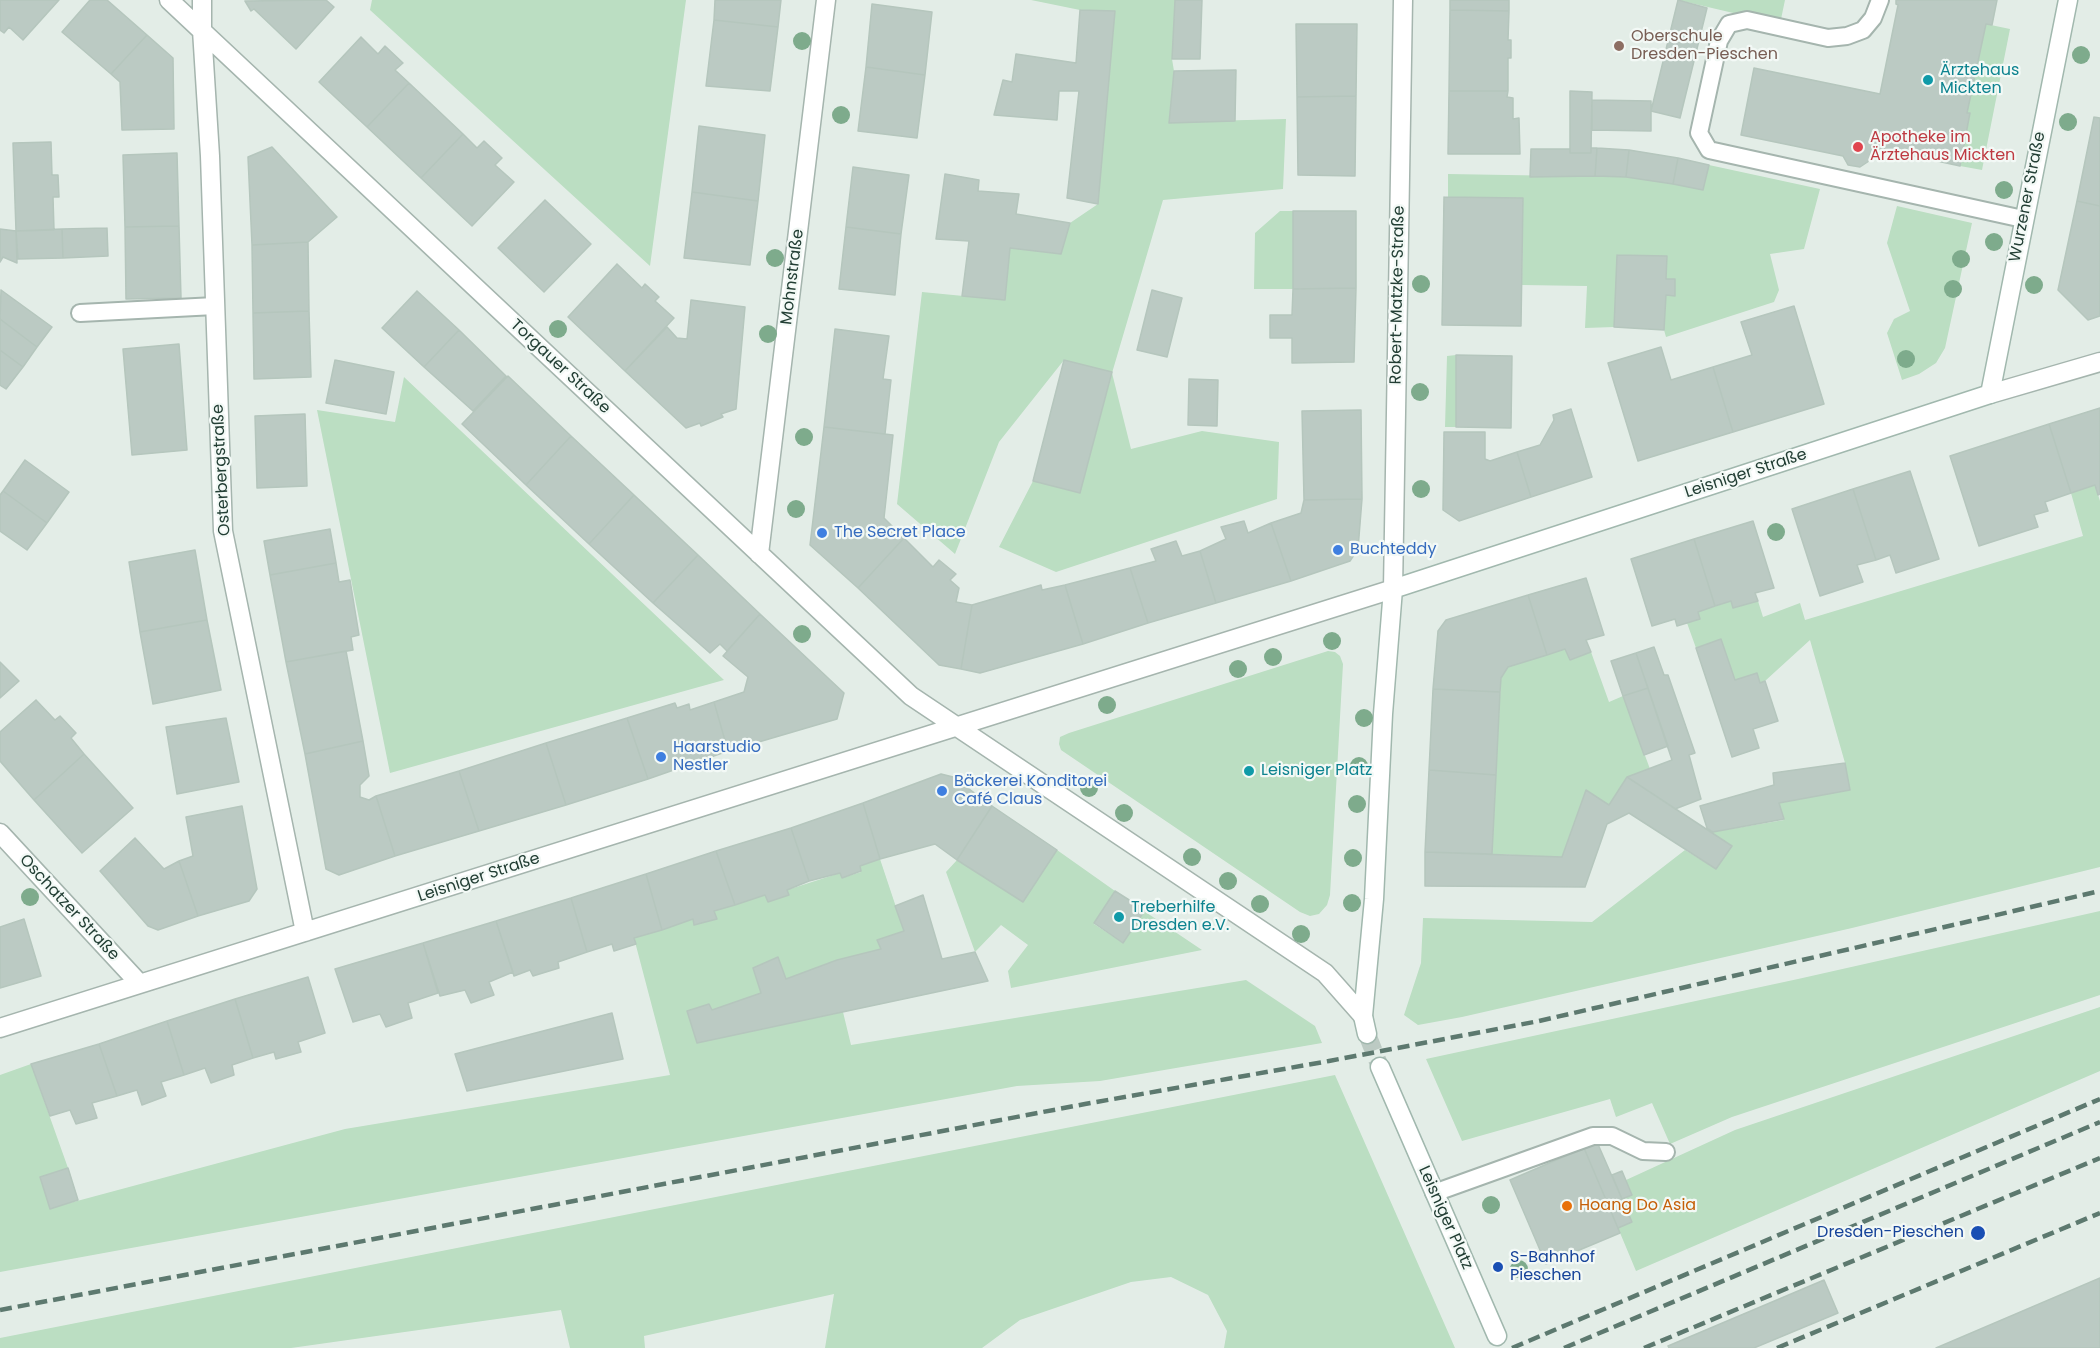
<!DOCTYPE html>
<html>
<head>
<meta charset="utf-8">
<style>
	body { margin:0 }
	canvas { display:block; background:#e3ede7 }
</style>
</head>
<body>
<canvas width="2100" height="1348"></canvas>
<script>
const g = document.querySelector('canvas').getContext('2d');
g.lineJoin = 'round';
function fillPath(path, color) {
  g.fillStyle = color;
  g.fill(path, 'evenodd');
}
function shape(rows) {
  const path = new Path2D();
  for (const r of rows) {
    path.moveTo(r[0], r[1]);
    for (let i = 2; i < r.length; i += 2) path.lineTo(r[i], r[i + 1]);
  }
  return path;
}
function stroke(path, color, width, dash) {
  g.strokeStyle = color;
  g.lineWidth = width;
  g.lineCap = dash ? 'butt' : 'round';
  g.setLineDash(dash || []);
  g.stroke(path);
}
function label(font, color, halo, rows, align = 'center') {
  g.font = font + ' Poppins,sans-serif';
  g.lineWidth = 4.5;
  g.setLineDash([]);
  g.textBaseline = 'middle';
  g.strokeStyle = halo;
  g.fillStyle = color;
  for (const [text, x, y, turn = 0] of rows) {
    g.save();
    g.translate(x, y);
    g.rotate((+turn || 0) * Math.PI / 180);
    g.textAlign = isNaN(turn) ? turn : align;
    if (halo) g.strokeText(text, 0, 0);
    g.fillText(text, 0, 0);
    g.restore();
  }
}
const green = shape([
	[372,0,686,0,650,266,370,10],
	[1031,0,1175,0,1172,59,1174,71,1169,122,1286,119,1283,189,1163,200,1112,373,1131,449,1202,431,1279,442,1277,499,1056,572,999,547,1033,481,1080,493,1112,373,1064,360,999,442,955,554,897,504,922,292,1005,300,1010,248,1061,254,1070,223,1098,204,1115,11,1080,10],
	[1678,0,1785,0,1780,24],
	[1986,24,2010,29,1982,170,1960,166,1970,114,1967,113],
	[1709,165,1820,189,1804,249,1770,254,1779,290,1774,302,1666,337,1664,330,1666,295,1675,295,1675,280,1666,279,1667,256,1618,255,1614,327,1585,328,1587,286,1522,285,1523,198,1448,197,1448,174,1626,177,1673,184,1703,190],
	[1897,206,1972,223,1945,348,1936,363,1919,374,1902,380,1887,333,1894,319,1910,311,1887,243],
	[1280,211,1293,211,1293,289,1254,289,1255,233],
	[1456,355,1456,427,1445,427,1447,356],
	[404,377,724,680,390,773,317,410,395,422],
	[2095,485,2100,501,2100,867,1852,928,1462,1017,1418,1025,1404,1015,1421,963,1423,918,1592,922,1685,850,1716,869,1732,846,1712,833,1713,832,1784,820,1779,803,1850,790,1845,763,1810,640,1765,681,1760,683,1757,673,1735,680,1721,640,1696,648,1687,623,1700,619,1698,612,1731,601,1734,608,1758,601,1763,617,1800,603,1805,620,2083,536,2071,493],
	[1565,649,1571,660,1591,652,1609,702,1623,696,1650,769,1627,777,1609,805,1586,790,1562,857,1492,854,1501,678,1508,667],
	[1328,651,1335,652,1340,656,1343,664,1330,895,1327,905,1319,914,1310,916,1300,912,1061,750,1059,744,1060,737,1069,733],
	[1057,850,1115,891,1094,924,1123,943,1144,911,1202,950,1011,988,1008,971,1028,945,1001,925,975,952,946,872,957,860,1023,902],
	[880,859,904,931,878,940,881,949,837,960,786,979,761,993,712,1010,709,1004,687,1011,697,1043,843,1012,851,1045,1246,980,1315,1026,1322,1043,1100,1081,1017,1086,0,1272,0,1075,31,1064,68,1168,40,1177,51,1208,345,1129,670,1075,634,938,693,919,694,925,716,919,714,911,765,895,788,895,787,890,840,873,842,878,861,872,860,866],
	[2100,911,2100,995,1732,1117,1670,1144,1652,1103,1616,1117,1610,1099,1462,1141,1426,1059,1798,979],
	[2100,1007,2100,1071,1636,1271,1618,1228,1632,1222,1622,1199,1632,1195,1626,1180,1735,1130],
	[1335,1075,1455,1348,1224,1348,1227,1331,1208,1295,1171,1277,1131,1282,1020,1320,982,1348,825,1348,834,1294,644,1336,645,1348,570,1348,561,1310,291,1348,0,1348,0,1338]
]);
const building = shape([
	[0,0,59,0,23,40,9,27,4,33,0,30,0,0],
	[90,0,107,0,147,35,111,74,62,32,90,0],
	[326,0,334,7,296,49,254,9,251,11,245,1,326,0],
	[715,0,781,0,778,27,714,20,715,0],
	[1175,0,1202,0,1200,59,1172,59,1175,0],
	[1450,0,1509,0,1509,11,1450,10,1450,0],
	[1678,0,1707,8,1680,118,1651,111,1678,0],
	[1896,0,1997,0,1992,25,1986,24,1967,113,1970,113,1960,166,1872,147,1869,161,1860,167,1848,165,1843,156,1741,135,1754,68,1880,94,1898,5,1896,4,1896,0],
	[872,4,932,12,925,75,866,67,872,4],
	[1080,10,1115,11,1098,204,1067,198,1079,91,1059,91,1057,120,994,115,1003,80,1012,82,1016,54,1076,63,1080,10],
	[1450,10,1509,11,1508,40,1511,40,1511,58,1508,58,1508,91,1449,91,1450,10],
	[714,20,778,27,770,91,706,86,714,20],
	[1296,24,1357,24,1356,96,1297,97,1296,24],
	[147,35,173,58,174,129,122,130,120,82,111,74,147,35],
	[361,37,378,54,385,46,403,63,395,70,409,83,367,127,319,82,361,37],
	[866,67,925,75,917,138,858,131,866,67],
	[1236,70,1235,121,1169,123,1174,71,1236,70],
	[409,83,463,134,421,178,367,127,409,83],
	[1449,91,1508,91,1507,97,1513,98,1513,119,1519,118,1520,154,1448,154,1449,91],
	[1570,91,1592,92,1591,153,1570,153,1570,91],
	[1356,96,1355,176,1298,175,1297,97,1356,96],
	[1592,100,1651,101,1651,131,1592,130,1592,100],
	[2094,117,2100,118,2100,206,2077,201,2094,117],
	[699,126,765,135,758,201,692,192,699,126],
	[463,134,477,148,484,141,502,158,495,165,514,182,472,226,421,178,463,134],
	[51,142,52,175,58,175,59,197,53,197,54,230,16,231,13,143,51,142],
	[272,147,337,217,308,242,252,245,248,157,272,147],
	[1591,148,1597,148,1595,176,1530,177,1531,149,1570,149,1570,153,1591,153,1591,148],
	[1597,148,1629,150,1626,177,1595,176,1597,148],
	[1629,150,1678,158,1673,184,1626,177,1629,150],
	[177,153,179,226,125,227,123,155,177,153],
	[1678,158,1709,165,1703,190,1673,184,1678,158],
	[853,167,909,175,901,234,846,227,853,167],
	[945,174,979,180,978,191,1019,194,1016,214,1070,223,1061,254,1010,248,1005,300,962,296,969,241,936,239,945,174],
	[692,192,758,201,750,265,684,258,692,192],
	[1444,197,1523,198,1521,326,1442,325,1444,197],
	[545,200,591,244,544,292,498,248,545,200],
	[2077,201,2100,206,2100,316,2088,320,2058,290,2077,201],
	[1293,211,1356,211,1356,288,1293,289,1293,211],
	[179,226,181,298,126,299,125,227,179,226],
	[846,227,901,234,895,295,839,289,846,227],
	[107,228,108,256,63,258,62,229,107,228],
	[0,229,16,231,17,263,3,257,0,262,0,229],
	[62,229,63,258,18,259,16,231,62,229],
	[308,242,309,311,253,313,252,245,308,242],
	[1617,255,1667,256,1666,279,1675,279,1675,296,1666,295,1664,330,1614,327,1617,255],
	[617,264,642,288,645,284,659,297,655,301,674,318,625,371,568,317,617,264],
	[1356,288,1354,362,1292,363,1292,338,1270,338,1270,315,1292,315,1293,289,1356,288],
	[1,290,52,327,37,347,0,319,1,290],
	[1152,290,1182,298,1167,357,1137,350,1152,290],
	[417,291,459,330,424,367,382,328,417,291],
	[691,300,745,307,736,409,721,414,723,417,701,426,700,423,686,428,625,371,667,327,677,338,687,339,691,300],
	[1794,306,1824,404,1733,432,1713,367,1752,355,1741,322,1794,306],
	[309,311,311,377,254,379,253,313,309,311],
	[0,319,37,347,23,367,0,350,0,319],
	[835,329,889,336,883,379,891,380,885,434,824,427,835,329],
	[459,330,506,376,473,411,424,367,459,330],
	[179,344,187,450,132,455,123,349,179,344],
	[1661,347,1671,380,1713,367,1733,432,1638,461,1608,363,1661,347],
	[0,350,23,367,6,389,0,385,0,350],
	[1456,355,1512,356,1511,428,1456,427,1456,355],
	[335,360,394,372,386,414,326,403,335,360],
	[1064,360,1112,372,1080,493,1033,481,1064,360],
	[508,376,571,436,526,485,462,424,508,376],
	[1189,379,1218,380,1217,426,1188,425,1189,379],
	[2100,408,2100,494,2098,495,2095,485,2071,493,2049,424,2100,408],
	[1571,409,1592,477,1531,497,1517,452,1540,445,1554,420,1553,415,1571,409],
	[1361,410,1362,499,1304,500,1302,411,1361,410],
	[305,414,307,486,257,488,255,416,305,414],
	[2049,424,2071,493,2045,502,2048,511,2034,515,2038,527,1979,546,1950,456,2049,424],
	[824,427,893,435,884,518,904,538,858,588,810,545,824,427],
	[1444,432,1485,432,1485,459,1490,461,1517,452,1531,497,1459,521,1443,510,1444,432],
	[571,436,634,495,589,544,526,485,571,436],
	[25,460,69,492,47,523,3,491,25,460],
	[1910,471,1939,559,1896,573,1890,555,1876,560,1853,489,1910,471],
	[1853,489,1876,560,1857,565,1863,582,1820,596,1792,509,1853,489],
	[3,491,47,523,27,550,0,531,0,495,3,491],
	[634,495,698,555,653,603,589,544,634,495],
	[1362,499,1358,549,1350,561,1291,581,1271,523,1301,513,1304,500,1362,499],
	[1244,521,1248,533,1271,523,1291,581,1216,603,1200,551,1226,539,1221,527,1244,521],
	[1753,521,1774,588,1755,593,1758,601,1733,608,1731,601,1715,606,1694,539,1753,521],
	[330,529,336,563,270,575,264,541,330,529],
	[904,538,933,567,939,560,956,574,950,580,959,588,956,602,972,605,961,669,939,665,858,588,904,538],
	[1694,539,1715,606,1698,612,1700,619,1677,626,1675,619,1652,626,1631,559,1694,539],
	[1176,541,1182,556,1200,551,1216,603,1148,623,1130,568,1156,561,1151,549,1176,541],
	[195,550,207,620,140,632,129,562,195,550],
	[698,555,760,614,727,651,720,644,710,653,653,603,698,555],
	[336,563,339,582,350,580,359,635,351,637,353,650,286,662,270,575,336,563],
	[1130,568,1148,623,1083,644,1065,585,1130,568],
	[1586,578,1604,635,1586,640,1591,652,1570,660,1565,649,1547,655,1528,595,1586,578],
	[1041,585,1042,590,1065,585,1083,644,980,673,961,669,972,605,1041,585],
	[1528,595,1547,655,1508,667,1501,678,1500,692,1433,689,1438,631,1446,620,1528,595],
	[760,614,844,693,837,719,728,751,714,702,744,692,748,677,723,656,760,614],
	[207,620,221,690,153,704,140,632,207,620],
	[1721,639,1735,680,1757,673,1760,683,1765,681,1778,721,1753,729,1759,748,1732,757,1696,648,1721,639],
	[1654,647,1664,675,1668,675,1695,753,1689,755,1701,799,1675,809,1627,777,1672,760,1636,653,1654,647],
	[346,651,363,741,305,754,286,662,346,651],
	[1636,653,1648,688,1623,696,1611,661,1636,653],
	[0,662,19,681,0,698,0,662],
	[1648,688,1668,746,1644,755,1623,696,1648,688],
	[1433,689,1500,692,1496,775,1429,770,1433,689],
	[36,700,55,720,60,716,76,733,71,738,84,754,34,800,0,761,0,732,36,700],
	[714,702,728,751,648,779,627,718,675,703,677,708,689,704,690,710,714,702],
	[226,718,239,782,177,794,166,727,226,718],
	[627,718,648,779,566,805,546,743,627,718],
	[363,741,369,776,360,785,360,797,369,800,376,796,395,856,339,875,326,869,305,754,363,741],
	[546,743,566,805,479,831,459,771,546,743],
	[84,754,133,808,82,853,34,800,84,754],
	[1845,763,1850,790,1779,803,1784,819,1713,832,1707,828,1700,806,1774,785,1773,773,1845,763],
	[1429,770,1496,775,1492,854,1425,852,1429,770],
	[459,771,479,831,395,856,376,796,459,771],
	[941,774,953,777,992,806,957,860,935,844,880,859,863,803,941,774],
	[1627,777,1732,846,1716,869,1629,813,1607,824,1585,887,1425,886,1425,852,1562,857,1586,790,1609,805,1627,777],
	[863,803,880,859,860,866,861,871,842,878,840,873,809,881,791,828,863,803],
	[242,806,257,889,249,901,198,916,179,861,193,856,186,817,242,806],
	[992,806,1057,850,1023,902,957,860,992,806],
	[791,828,809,881,787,890,789,895,768,902,765,895,735,905,716,851,791,828],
	[135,838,164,869,179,861,198,916,158,930,148,926,100,871,135,838],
	[716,851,735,905,714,911,717,919,694,925,693,919,662,930,646,874,716,851],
	[646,874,662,930,634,938,636,944,614,951,612,944,587,952,571,898,646,874],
	[1115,891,1145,910,1123,943,1094,923,1115,891],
	[923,895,942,959,975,952,988,981,697,1043,687,1011,709,1004,712,1010,761,993,753,968,778,957,786,979,837,960,881,949,877,940,904,931,895,906,923,895],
	[571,898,587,952,558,962,559,968,533,976,530,970,514,976,496,921,571,898],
	[24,919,41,976,0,988,0,927,24,919],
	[496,921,513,972,489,982,494,995,471,1003,465,990,440,996,423,943,496,921],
	[423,943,438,993,408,1003,412,1018,386,1027,380,1014,353,1022,335,969,423,943],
	[308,977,325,1033,298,1042,301,1052,276,1059,274,1052,253,1058,235,999,308,977],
	[235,999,253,1058,232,1065,234,1075,211,1083,205,1068,184,1075,167,1021,235,999],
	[612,1013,623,1059,467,1091,455,1054,612,1013],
	[167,1021,184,1075,161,1082,166,1096,142,1105,137,1090,117,1096,99,1044,167,1021],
	[99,1044,117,1096,92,1103,97,1118,76,1124,70,1110,50,1116,31,1064,99,1044],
	[1597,1142,1632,1222,1618,1228,1584,1148,1597,1142],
	[1584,1148,1620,1233,1546,1264,1510,1180,1584,1148],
	[68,1168,78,1200,50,1209,40,1177,68,1168],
	[1622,1171,1632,1195,1622,1199,1612,1175,1622,1171],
	[2100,1278,2100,1348,1936,1348,2100,1278],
	[1824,1280,1838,1313,1754,1348,1669,1348,1668,1346,1824,1280]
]);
const secondaryTunnel = shape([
	[1367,1034,1380,1067]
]);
const lane = shape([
	[1880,0,1873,18,1863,30,1847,36,1828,38,1747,20,1729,24,1719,41,1699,133,1709,150,2023,219],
	[80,313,215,306],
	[1434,1193,1593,1136,1612,1136,1643,1151,1666,1152]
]);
const street = shape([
	[169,0,911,696,1325,973,1363,1016],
	[202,0,202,30,210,156,223,531,305,932],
	[1990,394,2100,362],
	[759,554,826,0],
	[0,833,139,983],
	[0,1028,1393,589,1403,0]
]);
const secondary = shape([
	[1367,1034,1363,1016,1374,899,1383,714,1393,589,1990,394,2068,0],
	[1380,1067,1497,1336]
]);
const rail = shape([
	[0,1310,1085,1104,1329,1061,1539,1021,2100,891],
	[1512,1348,2100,1099],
	[1564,1348,2100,1122],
	[1644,1348,2100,1158],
	[1777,1348,2100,1213]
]);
const trees = [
	[802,41],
	[2081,55],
	[841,115],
	[2068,122],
	[2004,190],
	[1994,242],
	[775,258],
	[1961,259],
	[1421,284],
	[2034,285],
	[1953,289],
	[558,329],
	[768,334],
	[1906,359],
	[1420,392],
	[804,437],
	[1421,489],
	[796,509],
	[1776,532],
	[802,634],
	[1332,641],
	[1273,657],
	[1238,669],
	[1107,705],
	[1364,718],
	[1359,766],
	[1089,788],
	[1357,804],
	[1124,813],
	[1192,857],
	[1353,858],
	[1228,881],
	[30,897],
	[1352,903],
	[1260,904],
	[1301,934],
	[1491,1205],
	[1519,1269]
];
const markers = [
	[1619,46,6,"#8d6e63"],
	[1928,80,6,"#0f9aa8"],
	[1858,147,6,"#e0444e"],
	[822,533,6,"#3f7fe0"],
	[1338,550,6,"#3f7fe0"],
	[661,757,6,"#3f7fe0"],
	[1249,771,6,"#0f9aa8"],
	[942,791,6,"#3f7fe0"],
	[1119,917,6,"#0f9aa8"],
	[1567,1206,6,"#e8710a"],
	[1978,1233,8,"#1a4fb4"],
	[1498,1267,6,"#1a4fb4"]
];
const educationNames = [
	["Oberschule",1631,37],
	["Dresden-Pieschen",1631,55]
];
const cultureNames = [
	["Ärztehaus",1940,71],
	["Mickten",1940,89],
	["Leisniger Platz",1261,771],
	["Treberhilfe",1131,908],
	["Dresden e.V.",1131,926]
];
const healthNames = [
	["Apotheke im",1870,138],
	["Ärztehaus Mickten",1870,156]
];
const streetNames = [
	["Wurzener Straße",2028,197,-79],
	["Mohnstraße",793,277,-83],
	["Robert-Matzke-Straße",1398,295,-89],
	["Torgauer Straße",560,367,43],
	["Osterbergstraße",222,470,-93],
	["Leisniger Straße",1746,474,-18],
	["Leisniger Straße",479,878,-18],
	["Oschatzer Straße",69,908,47],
	["Leisniger Platz",1445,1218,66]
];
const shopNames = [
	["The Secret Place",834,533],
	["Buchteddy",1350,550],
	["Haarstudio",673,748],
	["Nestler",673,766],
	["Bäckerei Konditorei",954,782],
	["Café Claus",954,800]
];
const foodNames = [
	["Hoang Do Asia",1579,1206]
];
const transitNames = [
	["Dresden-Pieschen",1964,1233],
	["S-Bahnhof",1510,1258,"left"],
	["Pieschen",1510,1276,"left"]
];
fillPath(green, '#bbdec2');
fillPath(building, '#bbcac3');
stroke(building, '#b5c6bd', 1.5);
stroke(secondaryTunnel, '#bccac3', 18, [18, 9]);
stroke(lane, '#a5b5ae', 20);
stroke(street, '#a5b5ae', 21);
stroke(secondary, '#a1b8ae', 21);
stroke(lane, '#fff', 16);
stroke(street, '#fff', 18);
stroke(secondary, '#fff', 18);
stroke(rail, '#5d796f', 4.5, [12, 6]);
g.fillStyle = '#7eab8c';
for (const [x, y] of trees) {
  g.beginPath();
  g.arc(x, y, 9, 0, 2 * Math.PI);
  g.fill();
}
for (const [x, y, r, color] of markers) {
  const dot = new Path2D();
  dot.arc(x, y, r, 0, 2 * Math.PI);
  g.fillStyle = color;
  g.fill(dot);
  stroke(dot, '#f3f9f6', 2);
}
label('16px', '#785e54', '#f3f9f6', educationNames, 'left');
label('16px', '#0d838f', '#f3f9f6', cultureNames, 'left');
label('16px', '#be3a42', '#f3f9f6', healthNames, 'left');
label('16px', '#223e34', '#f3f9f6', streetNames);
label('16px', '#366cbe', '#f3f9f6', shopNames, 'left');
label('16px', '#c56008', '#f3f9f6', foodNames, 'left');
label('16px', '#164399', '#f3f9f6', transitNames, 'right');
</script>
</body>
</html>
